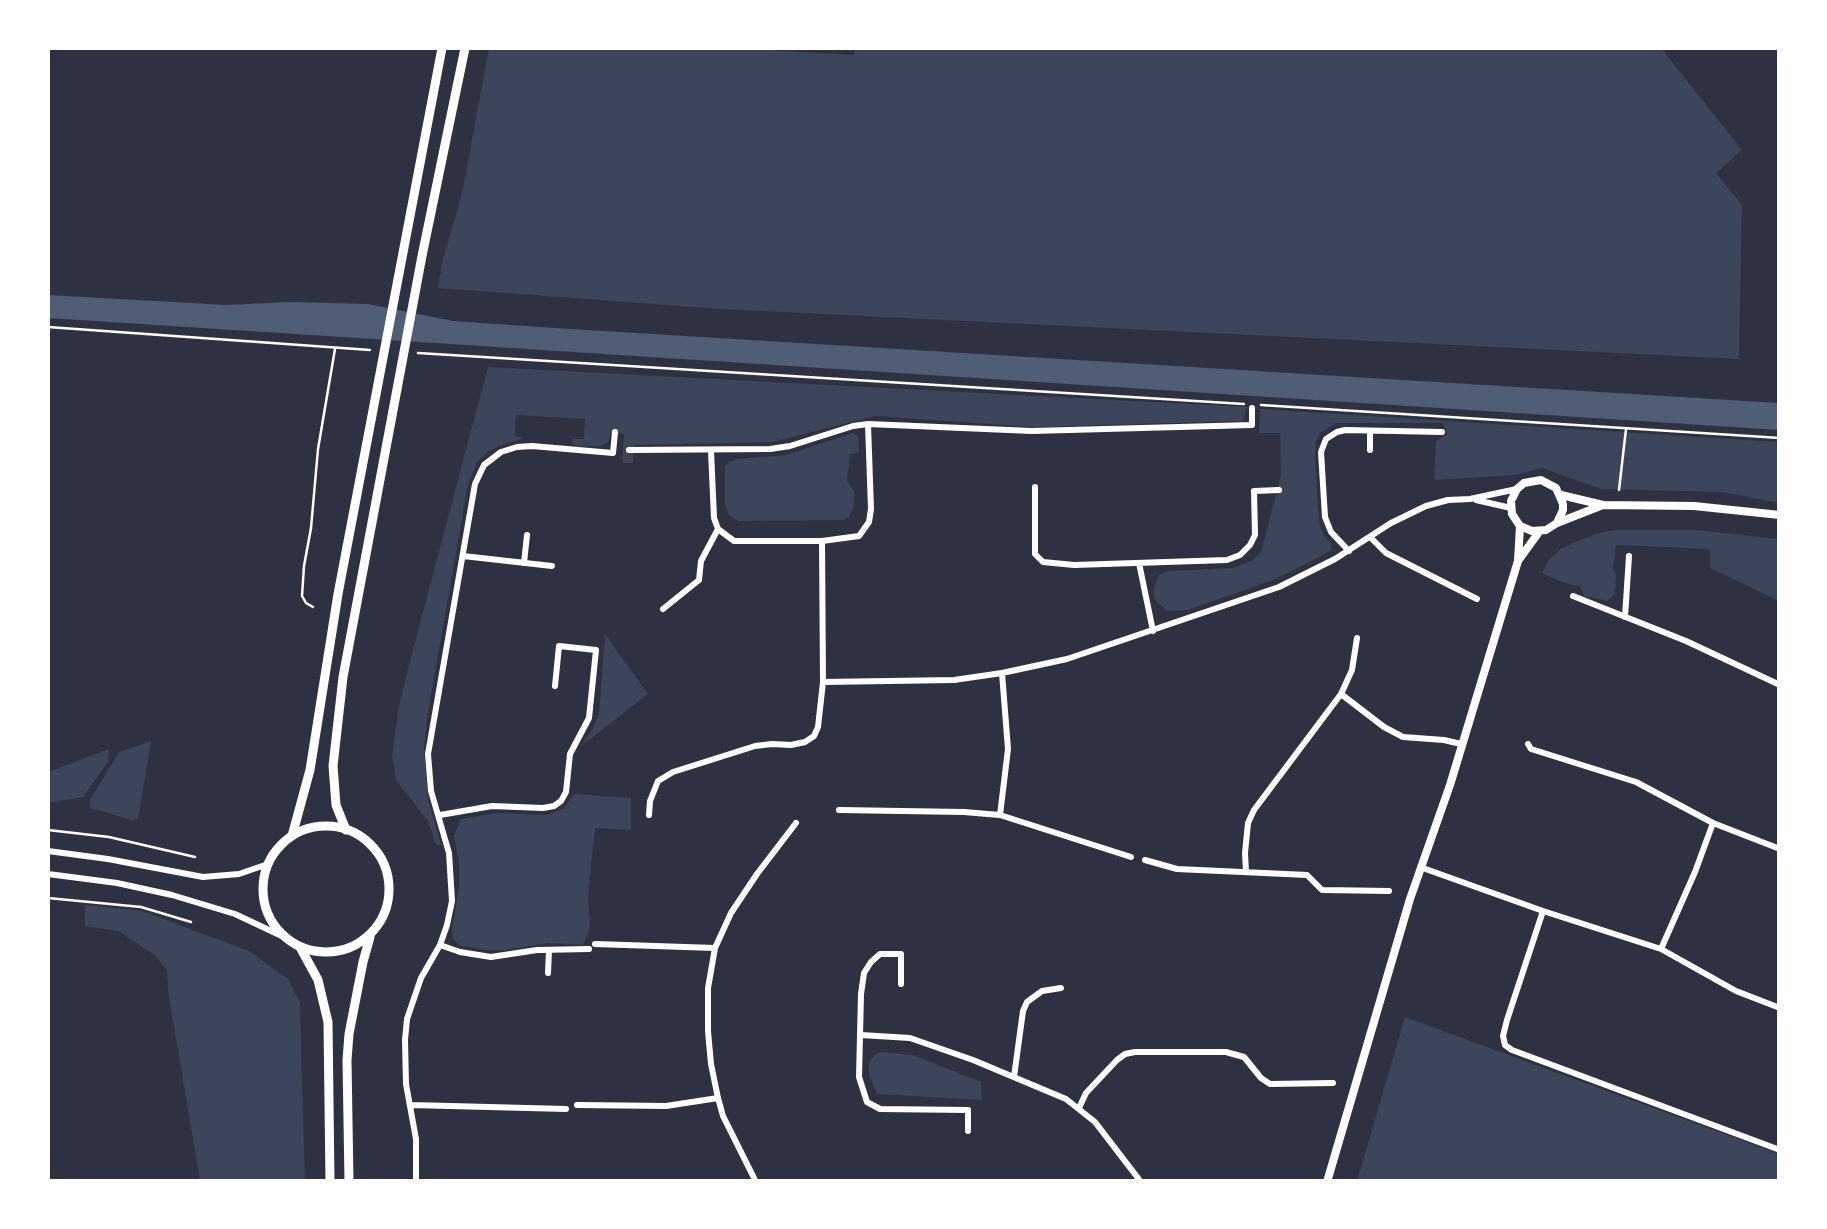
<!DOCTYPE html>
<html>
<head>
<meta charset="utf-8">
<style>
	body { margin:0 }
	#map { position:relative; width:1827px; height:1229px; overflow:hidden; background:#2d3142; font-family:"Source Sans 3",sans-serif }
	canvas { display:block }
	.frame { position:absolute; inset:0; border:50px solid #fff; pointer-events:none }
</style>
</head>
<body>
<div id="map">
<canvas width="1827" height="1229"></canvas>
<div class="frame"></div>
</div>
<script>
const g = document.querySelector('canvas').getContext('2d');
g.lineJoin = 'round';
function fillPath(path, color) {
  g.fillStyle = color;
  g.fill(path, 'evenodd');
}
function shape(rows) {
  const path = new Path2D();
  for (const r of rows) {
    if (r.length === 3) {
      path.moveTo(r[0] + r[2], r[1]);
      path.arc(r[0], r[1], r[2], 0, 2 * Math.PI);
      continue;
    }
    path.moveTo(r[0], r[1]);
    for (let i = 2; i < r.length; i += 2) path.lineTo(r[i], r[i + 1]);
  }
  return path;
}
function stroke(path, color, width, dash) {
  g.strokeStyle = color;
  g.lineWidth = width;
  g.lineCap = dash ? 'butt' : 'round';
  g.setLineDash(dash || []);
  g.stroke(path);
}
const green = shape([
	[489,48,767,48,767,50,854,55,855,48,1661,48,1742,150,1716,173,1742,205,1739,359,721,309,438,288,443,259,462,194],
	[488,367,1247,407,1243,421,1034,427,875,416,773,442,634,445,633,463,622,463,624,434,611,433,608,442,601,446,577,446,572,443,572,439,584,439,585,419,516,415,515,436,524,438,499,446,488,452,478,461,468,484,427,719,424,749,428,799,441,845,436,845,428,821,396,780,392,756,399,706,411,657],
	[1260,409,1779,442,1779,503,1722,492,1601,489,1542,468,1515,475,1434,480,1436,441,1447,434,1443,423,1336,423,1320,433,1316,441,1315,456,1319,523,1324,535,1331,544,1331,551,1276,579,1188,610,1167,611,1155,600,1153,590,1159,575,1168,571,1233,568,1253,560,1261,552,1281,475,1280,433,1259,433],
	[853,433,858,436,859,452,850,454,847,480,854,491,854,506,849,517,844,520,738,521,729,515,725,506,725,466,729,462,737,459,786,455],
	[1615,530,1696,530,1779,539,1779,601,1710,568,1710,549,1616,545,1613,569,1616,574,1615,594,1607,601,1584,596,1581,587,1562,582,1542,573,1549,560,1562,548,1595,534],
	[605,634,648,694,580,747,592,730,599,714],
	[151,741,138,819,132,820,90,808,90,800,119,752],
	[109,749,108,762,83,797,48,803,48,772],
	[574,794,631,798,631,830,595,828,588,896,590,928,583,945,549,943,505,950,484,950,459,945,453,939,452,931,459,887,459,864,454,835,461,819,496,813,547,815,563,809],
	[85,905,142,911,249,951,288,979,300,1003,305,1181,200,1181,168,991,167,970,155,955,118,931,85,926],
	[1405,1017,1779,1154,1779,1181,1357,1181],
	[880,1052,913,1055,981,1082,982,1100,877,1094,869,1075,869,1062,874,1055]
]);
const water = shape([
	[48,295,226,305,291,302,368,304,453,321,555,328,1779,403,1779,430,48,318]
]);
const path = shape([
	[48,327,370,350],
	[418,353,1244,404],
	[1261,405,1780,438],
	[1619,490,1626,429],
	[313,607,306,603,302,596,304,566,311,528,318,449,335,349],
	[48,830,109,837,195,857],
	[48,898,141,907,191,922]
]);
const minor = shape([
	[1370,431,1370,450],
	[629,450,770,449,790,446,853,426,868,424,1032,431,1252,425,1252,408],
	[1035,487,1035,554,1043,562,1074,565,1227,560,1240,555,1250,545,1255,535,1254,491,1279,490],
	[1476,500,1511,508],
	[718,529,734,541,822,541,859,536,869,522,871,509,868,424],
	[1370,537,1386,553,1477,599],
	[1349,551,1331,532,1325,517,1321,452,1326,439,1337,432,1345,430,1442,432],
	[463,556,552,566],
	[524,563,527,535],
	[1139,563,1153,631],
	[1573,596,1686,641,1780,685],
	[663,609,699,580,701,561,718,529,714,518,711,451],
	[1625,617,1629,556],
	[823,682,954,680,1002,673,1067,659,1279,587,1335,559,1391,523,1426,506,1448,500,1470,499,1517,489],
	[1341,694,1384,727,1403,737,1444,740,1461,744],
	[1528,744,1531,749,1636,782,1713,823,1780,849],
	[839,810,964,812,1000,815,1131,857],
	[440,815,492,806,543,808,554,806,561,801,566,792,570,754,589,718,596,650,559,646,555,686],
	[649,815,650,801,658,781,673,772,755,746,772,744,791,745,805,742,814,736,818,727,823,682,822,541],
	[1000,815,1008,749,1002,673],
	[48,851,108,859,203,877,239,874,268,864],
	[1145,860,1177,869,1307,875,1322,890,1389,891],
	[1420,867,1543,911,1661,949,1736,991,1780,1008],
	[1246,872,1245,853,1248,823,1254,810,1341,694,1352,670,1357,638],
	[48,874,117,883,172,895,235,914,286,938],
	[1543,911,1507,1020,1503,1036,1505,1045,1512,1050,1780,1150],
	[595,944,715,948],
	[440,945,460,952,491,957,537,950,589,949],
	[1661,949,1695,872,1713,823],
	[548,973,549,950],
	[901,984,901,954,880,954,871,962,864,973,861,994,859,1077,867,1102,880,1109,968,1110,968,1131],
	[861,1035,910,1038,973,1060,1066,1099,1095,1122,1141,1182],
	[1014,1077,1023,1011,1027,1002,1042,991,1061,988],
	[411,1105,566,1109],
	[577,1105,666,1106,718,1098],
	[1079,1108,1086,1093,1117,1060,1125,1054,1135,1052,1226,1052,1244,1057,1261,1078,1270,1084,1333,1083],
	[416,1182,416,1139,406,1084,405,1040,407,1019,421,978,440,945,447,925,452,901,449,853,431,791,428,754,475,484,484,465,501,452,517,447,532,446,613,453,615,432],
	[756,1182,723,1116,718,1098,711,1064,708,1031,708,988,715,948,731,913,757,874,796,823]
]);
const tertiary = shape([
	[1561,495,1603,505,1694,506,1780,515],
	[1557,523,1563,510,1563,504,1556,488,1541,480,1524,483,1517,489,1511,501,1512,514,1520,526,1532,531,1546,530,1557,523,1603,505],
	[1518,561,1539,532],
	[1327,1182,1410,899,1450,785,1518,561,1520,526]
]);
const secondary = shape([
	[326,889,63],
	[346,830,336,805,333,766,343,677,422,256,465,48],
	[292,836,310,770,338,594,442,48],
	[300,947,318,980,328,1022,330,1182],
	[349,1182,347,1060,349,1034,363,962,370,937]
]);
fillPath(green, '#3c4559');
fillPath(water, '#4f5d75');
stroke(path, '#fff', 2.5);
stroke(minor, '#fff', 6);
stroke(tertiary, '#fff', 8);
stroke(secondary, '#fff', 9);
</script>
</body>
</html>
